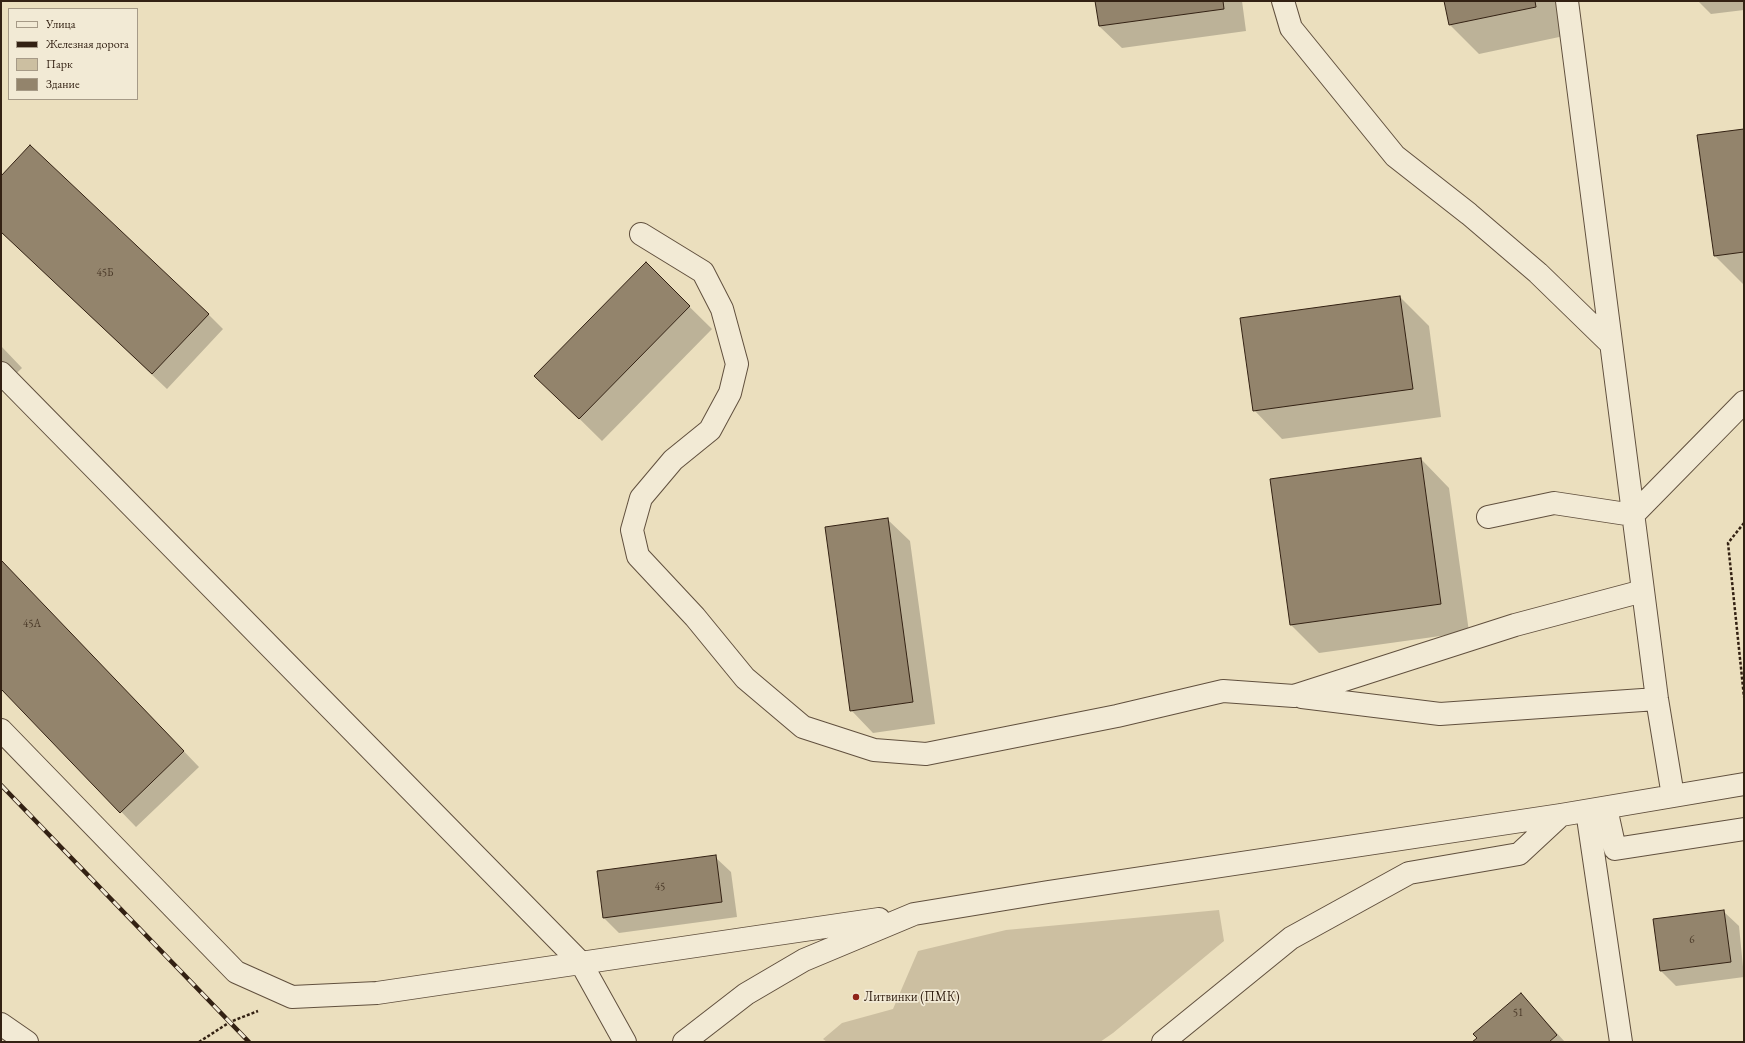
<!DOCTYPE html>
<html>
<head>
<meta charset="utf-8">
<style>
	body { margin:0 }
	#map { position:relative; width:1745px; height:1043px; overflow:hidden; background:#ebdfbe; font-family:"EB Garamond",serif }
	canvas { display:block }
	.frame { position:absolute; inset:0; border:2px solid #332113; pointer-events:none }
	.legend { position:absolute; left:8px; top:8px; width:130px; height:92px; box-sizing:border-box; background:#f2ead5; border:1px solid #a69a87; margin:0; padding:5px 7px; list-style:none; font-size:12px; color:#332113 }
	.legend li { display:flex; align-items:center; gap:8px; height:20px }
	.legend b { width:20px; border:1px solid #a69a87 }
</style>
</head>
<body>
<div id="map">
<canvas width="1745" height="1043"></canvas>
<div class="frame"></div>
<ul class="legend">
<li><b style="height:5px;background:#f2ead5"></b>Улица</li>
<li><b style="height:5px;background:#332113"></b>Железная дорога</li>
<li><b style="height:11px;background:#ccbfa1"></b>Парк</li>
<li><b style="height:11px;background:#93846c"></b>Здание</li>
</ul>
</div>
<script>
const g = document.querySelector('canvas').getContext('2d');
g.lineJoin = 'round';
function fillPath(path, color) {
  g.fillStyle = color;
  g.fill(path, 'evenodd');
}
function shape(rows) {
  const path = new Path2D();
  for (const r of rows) {
    path.moveTo(r[0], r[1]);
    for (let i = 2; i < r.length; i += 2) path.lineTo(r[i], r[i + 1]);
  }
  return path;
}
function stroke(path, color, width, dash) {
  g.strokeStyle = color;
  g.lineWidth = width;
  g.lineCap = dash ? 'butt' : 'round';
  g.setLineDash(dash || []);
  g.stroke(path);
}
function label(font, color, halo, rows, align = 'center') {
  g.font = font + ' "EB Garamond",serif';
  g.lineWidth = 3.5;
  g.setLineDash([]);
  g.textBaseline = 'middle';
  g.strokeStyle = halo;
  g.fillStyle = color;
  for (const [text, x, y, turn = 0] of rows) {
    g.save();
    g.translate(x, y);
    g.rotate((+turn || 0) * Math.PI / 180);
    g.textAlign = isNaN(turn) ? turn : align;
    if (halo) g.strokeText(text, 0, 0);
    g.fillText(text, 0, 0);
    g.restore();
  }
}
const green = shape([
	[1219,910,1224,941,1113,1033,1100,1042,827,1042,823,1039,842,1023,893,1009,918,951,1006,930]
]);
const shadow = shape([
	[1096,1,1242,1,1246,31,1122,48,1099,26],
	[1445,1,1557,1,1564,36,1479,54,1450,25],
	[1698,1,1744,1,1744,10,1711,14],
	[1744,130,1744,284,1743,284,1715,256],
	[1,177,208,314,223,329,167,389,1,232],
	[646,264,712,329,602,441,536,376],
	[1400,297,1429,326,1441,417,1282,439,1254,410],
	[1,346,22,368,1,388],
	[1421,459,1449,488,1469,632,1319,653,1290,624],
	[887,519,910,541,935,724,873,733,851,710],
	[1,561,199,767,136,827,1,687],
	[715,857,731,872,737,917,619,933,604,918],
	[1723,911,1739,926,1744,977,1676,986,1661,971],
	[1521,994,1565,1042,1474,1042]
]);
const building = shape([
	[1095,1,1223,1,1224,9,1099,26,1095,1],
	[1444,1,1535,1,1536,7,1449,25,1444,1],
	[1744,129,1744,252,1714,256,1697,135,1744,129],
	[30,145,209,314,152,374,1,232,1,176,30,145],
	[646,262,690,306,579,419,534,376,646,262],
	[1400,296,1413,389,1253,411,1240,318,1400,296],
	[1421,458,1441,604,1290,625,1270,479,1421,458],
	[888,518,913,702,850,711,825,527,888,518],
	[1,560,184,751,120,813,1,689,1,560],
	[716,855,722,902,603,918,597,871,716,855],
	[1724,910,1731,962,1660,971,1653,919,1724,910],
	[1521,993,1557,1035,1549,1042,1472,1042,1477,1038,1473,1034,1521,993]
]);
const path = shape([
	[1744,523,1728,543,1744,697],
	[199,1042,230,1022,258,1011]
]);
const minor = shape([
	[1283,1,1291,28,1395,156,1469,214,1538,273,1611,344],
	[1567,1,1657,699,1673,796],
	[641,234,703,272,722,309,737,364,730,393,710,430,673,460,641,498,632,530,638,556,695,617,745,678,803,727,874,750,926,754,1117,716,1223,691,1294,696,1515,625,1643,591],
	[1,373,581,963,625,1042],
	[1488,517,1554,503,1633,515,1744,402],
	[1302,697,1440,714,1657,699],
	[1,730,236,972,292,997,377,993,879,919],
	[1606,808,1615,849,1744,829],
	[1587,811,1621,1042],
	[1,1024,27,1042],
	[684,1042,746,994,804,960,914,914,1048,892,1561,815,1744,784],
	[1163,1042,1291,938,1409,873,1519,854,1561,815]
]);
const rail = shape([
	[1,785,249,1042]
]);
const markers = [
	[856,997,4,"#8f2418"]
];
const numberNames = [
	["45Б",105,273],
	["45А",32,624],
	["45",660,887],
	["6",1692,940],
	["51",1518,1013]
];
const poiNames = [
	["Литвинки (ПМК)",864,997]
];
fillPath(green, '#ccbfa1');
fillPath(shadow, '#0003');
fillPath(building, '#93846c');
stroke(building, '#332113', 1);
stroke(minor, '#61503e', 24);
stroke(path, '#332113', 2.5, [3, 2]);
stroke(minor, '#f2ead5', 22);
stroke(rail, '#332113', 4.5);
stroke(rail, '#f2ead5', 3, [9]);
for (const [x, y, r, color] of markers) {
  const dot = new Path2D();
  dot.arc(x, y, r, 0, 2 * Math.PI);
  g.fillStyle = color;
  g.fill(dot);
  stroke(dot, '#f2ead5', 1.5);
}
label('11px', '#4b3a29', null, numberNames);
label('13px', '#332113', '#f2ead5', poiNames, 'left');
</script>
</body>
</html>
